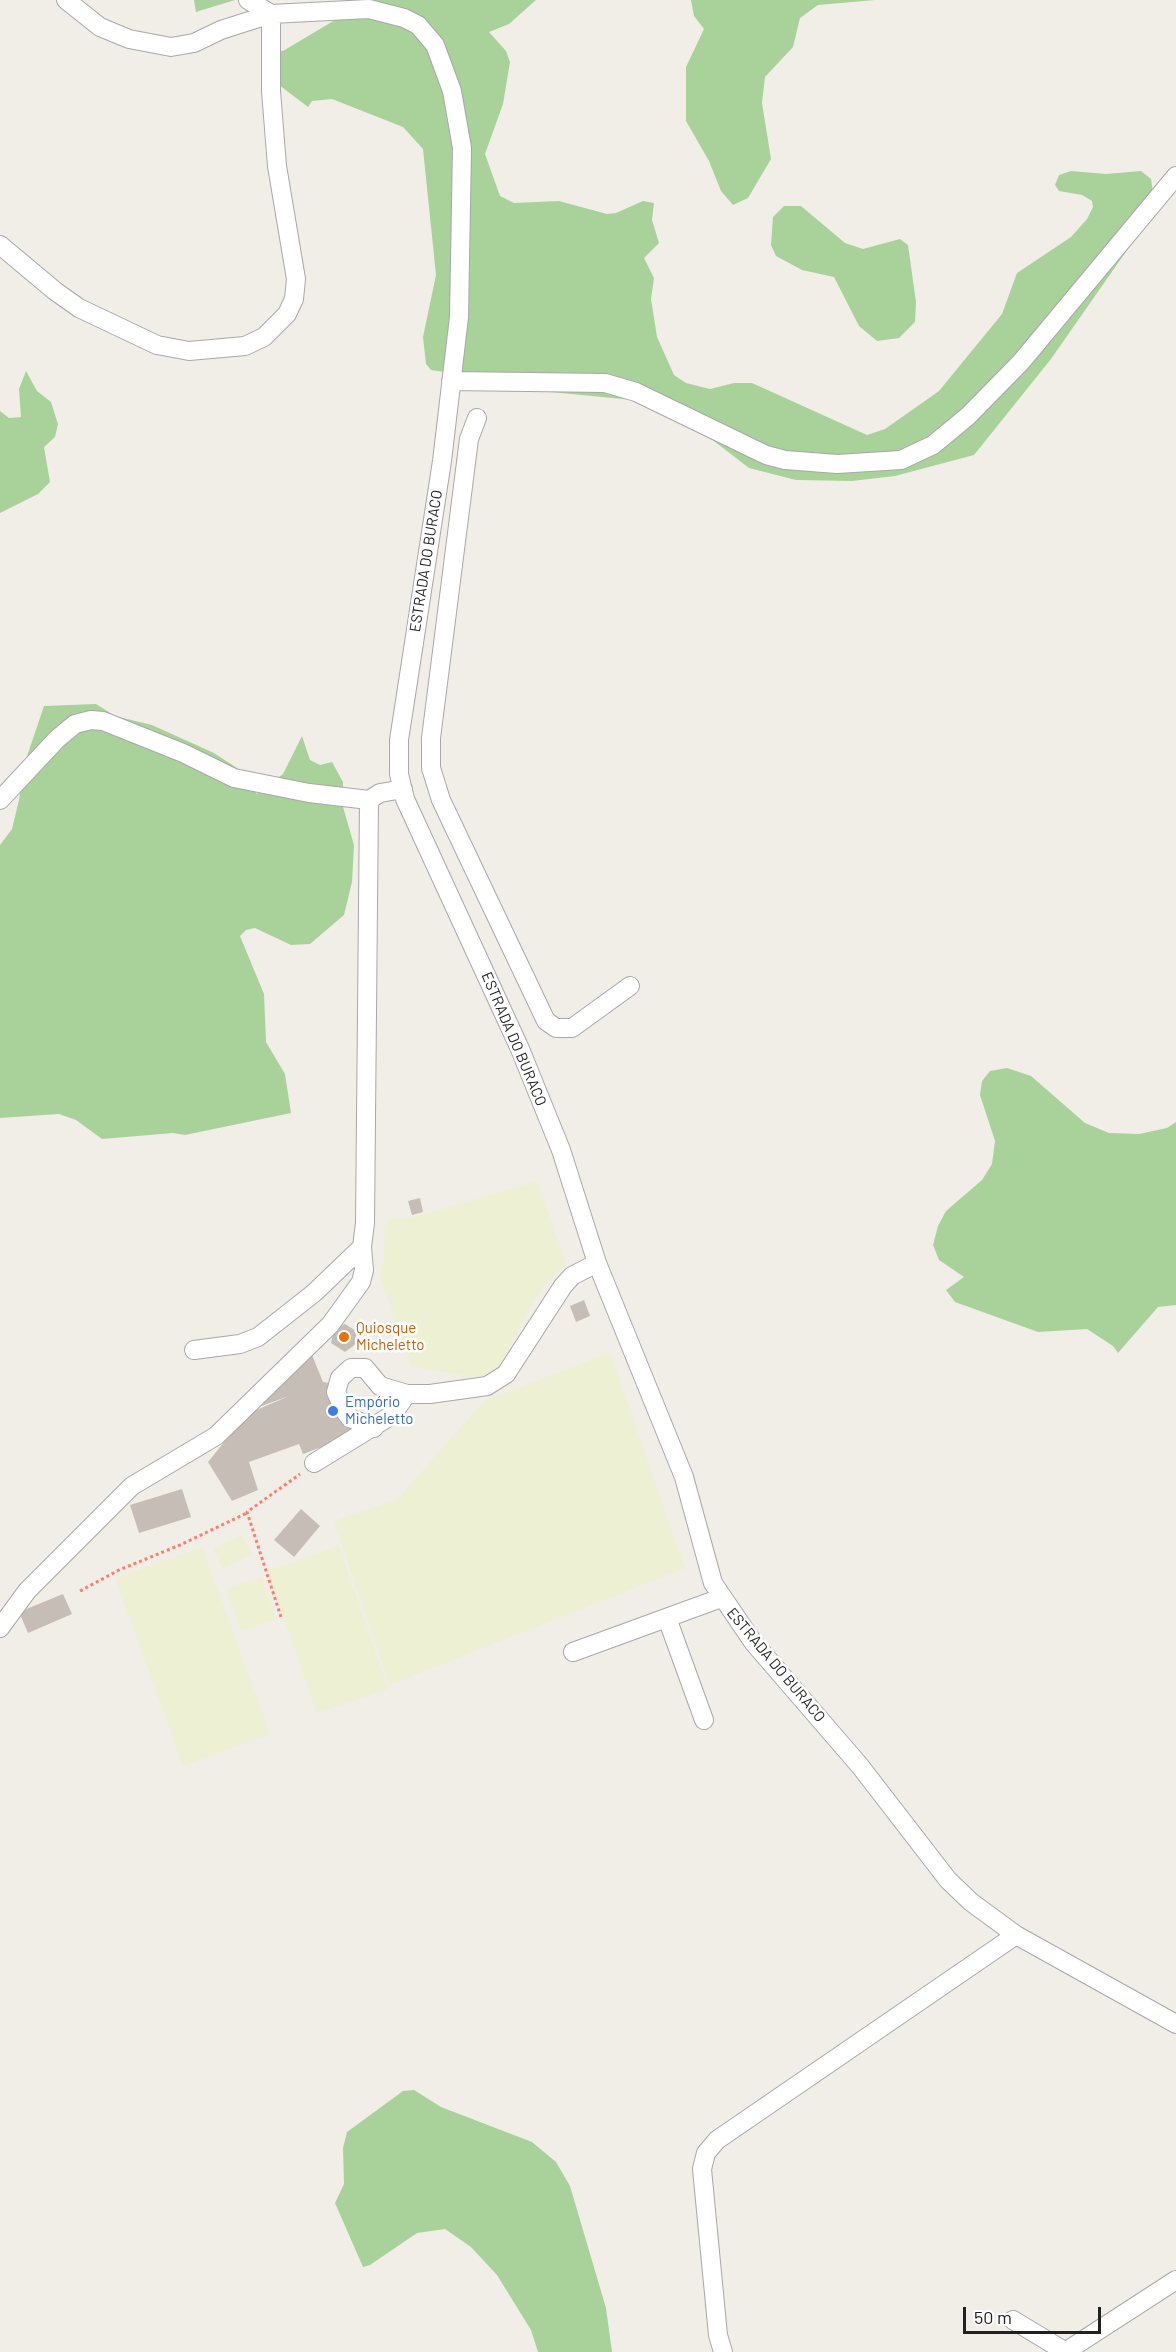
<!DOCTYPE html>
<html>
<head>
<meta charset="utf-8">
<style>
	body { margin:0 }
	#map { position:relative; width:1176px; height:2352px; overflow:hidden; background:#f1eee7; font-family:Barlow,sans-serif }
	canvas { display:block }
	.scale { position:absolute; left:963px; top:2307px; width:138px; height:27px; box-sizing:border-box; border:3px solid #212121; border-top:0; padding-left:8px; font-size:18px; line-height:21px; white-space:nowrap; color:#212121; -webkit-text-stroke:4px #fff; paint-order:stroke }
</style>
</head>
<body>
<div id="map">
<canvas width="1176" height="2352"></canvas>
<div class="scale">50 m</div>
</div>
<script>
const g = document.querySelector('canvas').getContext('2d');
g.lineJoin = 'round';
function fillPath(path, color) {
  g.fillStyle = color;
  g.fill(path, 'evenodd');
}
function shape(rows) {
  const path = new Path2D();
  for (const r of rows) {
    path.moveTo(r[0], r[1]);
    for (let i = 2; i < r.length; i += 2) path.lineTo(r[i], r[i + 1]);
  }
  return path;
}
function stroke(path, color, width, dash) {
  g.strokeStyle = color;
  g.lineWidth = width;
  g.lineCap = dash ? 'butt' : 'round';
  g.setLineDash(dash || []);
  g.stroke(path);
}
function label(font, color, halo, rows, align = 'center') {
  g.font = font + ' Barlow,sans-serif';
  g.lineWidth = 5;
  g.setLineDash([]);
  g.textBaseline = 'middle';
  g.strokeStyle = halo;
  g.fillStyle = color;
  for (const [text, x, y, turn = 0] of rows) {
    g.save();
    g.translate(x, y);
    g.rotate((+turn || 0) * Math.PI / 180);
    g.textAlign = isNaN(turn) ? turn : align;
    if (halo) g.strokeText(text, 0, 0);
    g.fillText(text, 0, 0);
    g.restore();
  }
}
const farmland = shape([
	[537,1181,566,1264,543,1287,529,1309,505,1358,492,1374,476,1378,411,1366,380,1276,384,1263,385,1226,392,1218,405,1219,444,1209],
	[610,1353,685,1568,390,1685,334,1521,396,1500,484,1401],
	[242,1535,252,1555,223,1568,213,1548],
	[339,1546,388,1689,317,1713,267,1571],
	[202,1547,270,1734,183,1766,115,1578],
	[262,1577,276,1619,241,1631,226,1589]
]);
const forest = shape([
	[194,0,235,0,196,12],
	[346,0,536,0,509,24,489,32,506,51,510,62,503,104,485,154,500,196,514,203,559,201,607,214,616,213,643,201,654,203,652,220,659,243,644,258,654,278,651,299,657,337,674,375,686,383,710,389,734,383,752,383,867,435,885,429,939,391,1002,314,1017,273,1071,237,1087,219,1093,207,1092,201,1082,195,1059,191,1055,185,1059,175,1071,171,1106,174,1141,171,1151,179,1154,199,1139,233,1051,359,974,455,895,476,852,481,796,480,749,468,710,438,643,401,520,389,472,376,431,370,426,364,423,337,436,275,423,149,403,127,332,99,312,101,308,107,279,85,267,49,283,51,335,20,348,4],
	[691,0,875,0,818,5,800,18,793,47,765,77,762,103,771,159,748,198,733,205,721,191,709,161,686,121,686,67,704,29,694,16],
	[784,206,801,206,845,243,863,249,900,239,908,245,916,302,915,322,899,338,877,341,859,326,834,277,802,270,776,256,771,245,773,217],
	[26,371,37,391,51,402,58,424,55,437,44,447,50,482,38,494,0,513,0,411,9,418,21,417,19,389],
	[96,704,115,716,152,725,214,753,240,770,257,794,283,774,302,736,310,760,320,765,332,762,343,782,343,807,354,845,352,882,344,915,310,944,291,945,255,928,246,930,240,936,264,994,266,1042,285,1074,291,1113,185,1135,173,1133,102,1139,76,1120,59,1114,0,1118,0,845,12,829,19,800,23,768,44,706],
	[1007,1068,1031,1076,1085,1123,1109,1133,1139,1134,1167,1128,1176,1122,1176,1305,1158,1307,1118,1353,1113,1346,1087,1329,1038,1332,955,1302,946,1290,964,1277,939,1260,933,1245,938,1226,946,1211,982,1180,992,1164,995,1141,980,1095,982,1081,990,1071],
	[414,2090,441,2107,532,2142,556,2162,570,2186,606,2308,612,2352,538,2352,531,2330,497,2275,471,2247,445,2229,417,2233,370,2265,363,2267,335,2203,344,2184,343,2148,347,2132,403,2091]
]);
const building = shape([
	[420,1198,423,1212,412,1215,408,1201],
	[584,1300,590,1316,576,1322,570,1306],
	[345,1324,356,1331,356,1344,345,1352,331,1343,334,1330],
	[312,1355,323,1382,329,1383,353,1435,303,1454,299,1444,249,1462,258,1490,232,1501,208,1462,247,1414,289,1396,248,1411,300,1358],
	[182,1489,191,1517,139,1533,130,1505],
	[301,1509,320,1526,294,1557,274,1540],
	[63,1594,72,1614,28,1633,19,1612]
]);
const path = shape([
	[80,1591,119,1570,180,1545,247,1513],
	[281,1617,247,1512,300,1474]
]);
const minor = shape([
	[248,0,271,14,369,9,404,18,418,25,435,45,452,91,462,148,459,317,442,461,399,740,399,774,405,799,520,1049,561,1150,597,1263,684,1477,713,1583,753,1642,860,1766,948,1880,971,1902,1016,1935,1176,2024],
	[0,245,55,291,79,308,157,345,189,351,245,346,264,337,287,314,294,299,296,279,277,166,271,91,271,14,221,30,194,43,171,47,129,39,100,27,66,0],
	[451,381,605,383,636,392,766,455,785,460,837,464,901,460,933,445,968,416,1021,362,1176,176],
	[477,418,469,439,431,738,431,768,441,800,546,1021,556,1028,572,1028,630,986],
	[0,800,57,739,75,724,91,720,103,721,183,753,234,778,309,793,369,800],
	[194,1350,240,1344,258,1337,314,1293,362,1247,365,1223,369,800,380,793,403,789],
	[374,1428,350,1418,344,1410,336,1392,340,1378,351,1368,365,1368,380,1386,407,1394],
	[314,1463,392,1415,407,1394,430,1394,487,1386,506,1374,563,1286,572,1276,597,1263],
	[667,1618,704,1720],
	[0,1628,27,1591,132,1486,216,1436,330,1325,361,1282,364,1270,362,1247],
	[573,1652,721,1598],
	[1013,2320,1066,2352],
	[723,2352,718,2335,702,2169,706,2153,717,2140,1016,1935],
	[1065,2352,1176,2280]
]);
const markers = [
	[344,1337,6,"#e8710a"],
	[333,1411,6,"#3f7fe0"]
];
const streetNames = [
	["ESTRADA DO BURACO",426,561,-81],
	["ESTRADA DO BURACO",514,1039,67],
	["ESTRADA DO BURACO",776,1665,50]
];
const foodNames = [
	["Quiosque",356,1328],
	["Micheletto",356,1345]
];
const shopNames = [
	["Empório",345,1402],
	["Micheletto",345,1419]
];
fillPath(farmland, '#edf0d2');
fillPath(forest, '#a9d29a');
fillPath(building, '#c6beb6');
stroke(minor, '#a8a8a8', 20);
stroke(path, '#ff7e6a', 3, [3, 3]);
stroke(minor, '#fff', 18);
for (const [x, y, r, color] of markers) {
  const dot = new Path2D();
  dot.arc(x, y, r, 0, 2 * Math.PI);
  g.fillStyle = color;
  g.fill(dot);
  stroke(dot, '#fff', 2);
}
label('15px', '#212121', '#fff', streetNames);
label('15px', '#c56008', '#fff', foodNames, 'left');
label('15px', '#366cbe', '#fff', shopNames, 'left');
</script>
</body>
</html>
